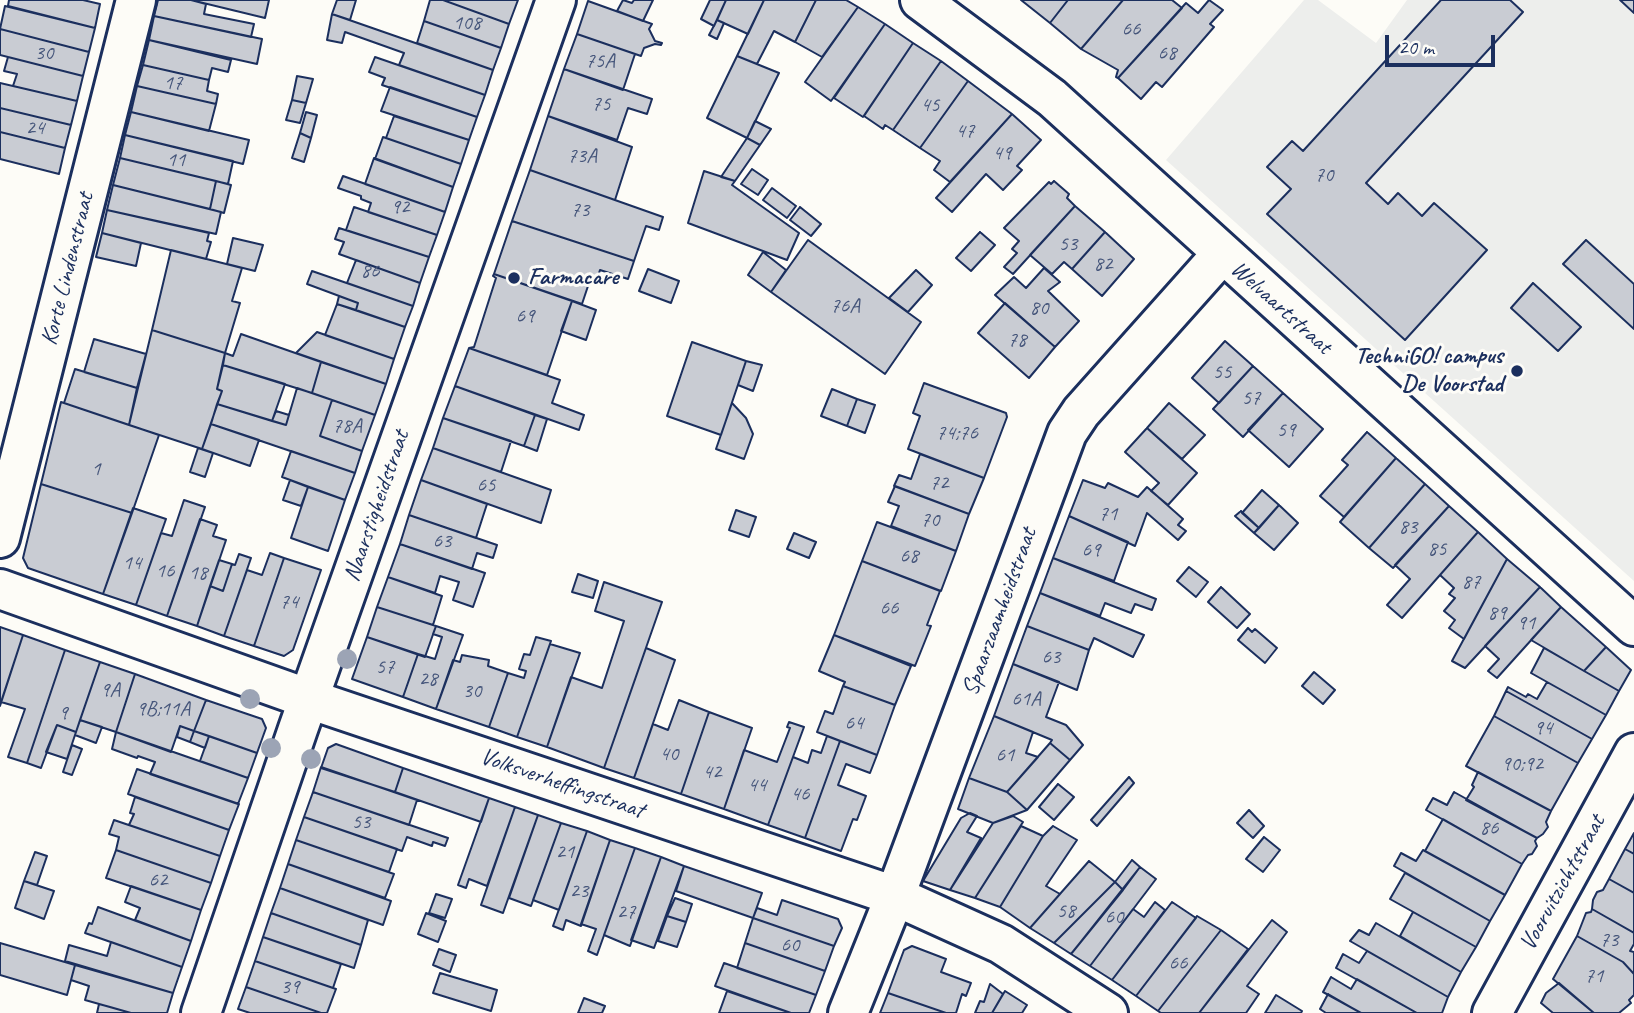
<!DOCTYPE html>
<html>
<head>
<meta charset="utf-8">
<style>
	body { margin:0 }
	#map { position:relative; width:1634px; height:1013px; overflow:hidden; background:#fdfcf7; font-family:Caveat,sans-serif }
	canvas { display:block }
	.scale { position:absolute; left:1385px; top:35px; width:110px; height:32px; box-sizing:border-box; border:4px solid #1b2f5e; border-top:0; padding-left:9px; font-size:21px; line-height:24px; white-space:nowrap; color:#1b2f5e; -webkit-text-stroke:5px #fdfcf7; paint-order:stroke }
</style>
</head>
<body>
<div id="map">
<canvas width="1634" height="1013"></canvas>
<div class="scale">20 m</div>
</div>
<script>
const g = document.querySelector('canvas').getContext('2d');
g.lineJoin = 'round';
function fillPath(path, color) {
  g.fillStyle = color;
  g.fill(path, 'evenodd');
}
function shape(rows) {
  const path = new Path2D();
  for (const r of rows) {
    path.moveTo(r[0], r[1]);
    for (let i = 2; i < r.length; i += 2) path.lineTo(r[i], r[i + 1]);
  }
  return path;
}
function stroke(path, color, width, dash) {
  g.strokeStyle = color;
  g.lineWidth = width;
  g.lineCap = dash ? 'butt' : 'round';
  g.setLineDash(dash || []);
  g.stroke(path);
}
function label(font, color, halo, rows, align = 'center') {
  g.font = font + ' Caveat,sans-serif';
  g.lineWidth = 6;
  g.setLineDash([]);
  g.textBaseline = 'middle';
  g.strokeStyle = halo;
  g.fillStyle = color;
  for (const [text, x, y, turn = 0] of rows) {
    g.save();
    g.translate(x, y);
    g.rotate((+turn || 0) * Math.PI / 180);
    g.textAlign = isNaN(turn) ? turn : align;
    if (halo) g.strokeText(text, 0, 0);
    g.fillText(text, 0, 0);
    g.restore();
  }
}
const built = shape([
	[1304,0,1318,0,1376,43,1407,0,1634,0,1634,581,1166,160]
]);
const building = shape([
	[9,0,83,0,100,4,95,28,8,6,9,0],
	[158,0,191,0,206,4,204,14,254,24,251,37,154,16,158,0],
	[191,0,269,0,265,18,191,0],
	[337,0,356,0,350,20,332,14,337,0],
	[430,0,443,0,509,24,501,48,424,21,430,0],
	[443,0,518,0,509,24,443,0],
	[623,0,632,3,634,0,653,0,643,21,617,11,623,0],
	[710,0,726,0,714,26,701,19,710,0],
	[726,0,764,0,748,34,717,20,726,0],
	[764,0,816,0,795,42,774,31,757,64,737,56,764,0],
	[816,0,846,0,858,7,822,57,795,42,816,0],
	[1021,0,1068,0,1050,23,1021,0],
	[1068,0,1123,0,1081,49,1050,23,1068,0],
	[1123,0,1172,0,1182,8,1118,78,1116,77,1118,70,1081,49,1123,0],
	[1209,0,1223,10,1210,24,1214,27,1162,87,1156,82,1141,99,1118,78,1186,3,1198,13,1209,0],
	[1441,0,1510,0,1523,12,1366,183,1388,204,1398,193,1422,216,1434,203,1487,250,1405,340,1267,214,1291,189,1267,167,1292,141,1303,151,1441,0],
	[1620,0,1634,0,1634,13,1620,0],
	[588,1,652,24,649,29,655,41,662,43,661,45,655,44,644,48,641,56,577,34,588,1],
	[5,6,95,28,89,52,0,29,5,6],
	[858,7,885,24,831,101,805,82,858,7],
	[332,14,493,70,485,95,399,65,404,53,345,32,342,43,327,40,332,14],
	[154,16,262,39,257,64,149,40,154,16],
	[717,20,724,23,717,39,709,35,717,20],
	[424,21,501,48,493,70,417,43,424,21],
	[885,24,913,43,863,117,834,98,885,24],
	[0,29,89,52,83,76,0,55,0,29],
	[577,34,635,54,623,90,564,69,577,34],
	[149,40,231,60,228,72,212,68,209,80,143,65,149,40],
	[913,43,941,61,893,130,885,125,883,129,864,116,913,43],
	[737,56,779,73,747,138,707,118,737,56],
	[8,57,83,76,77,101,13,86,17,74,4,71,8,57],
	[375,57,485,95,477,117,382,85,385,78,369,72,375,57],
	[941,61,968,81,920,148,893,130,941,61],
	[143,65,209,80,207,91,218,94,216,104,137,86,143,65],
	[564,69,652,99,647,114,628,108,617,140,548,116,564,69],
	[297,76,313,79,306,103,292,100,297,76],
	[968,81,1012,114,950,182,934,170,940,161,920,148,968,81],
	[0,83,77,101,71,125,0,108,0,83],
	[137,86,216,104,209,131,131,112,137,86],
	[390,87,477,117,469,140,381,111,390,87],
	[292,100,306,103,300,123,286,120,292,100],
	[0,108,71,125,65,148,0,132,0,108],
	[131,112,249,140,243,164,125,135,131,112],
	[306,112,317,115,311,138,300,133,306,112],
	[1012,114,1041,140,1017,166,1022,170,1003,190,986,174,952,212,936,198,1012,114],
	[394,116,469,140,461,164,386,138,394,116],
	[548,116,632,147,615,200,530,170,548,116],
	[755,121,771,129,760,145,747,138,755,121],
	[0,132,65,148,59,174,0,159,0,132],
	[300,133,311,138,304,162,292,158,300,133],
	[125,135,233,161,228,184,120,158,125,135],
	[383,137,461,164,453,187,375,159,383,137],
	[747,138,760,145,735,181,721,177,747,138],
	[120,158,216,181,210,209,113,185,120,158],
	[374,158,453,187,445,212,365,184,374,158],
	[752,169,768,180,758,195,741,184,752,169],
	[530,170,663,217,659,230,646,226,634,261,512,221,530,170],
	[704,171,735,181,732,185,799,233,787,260,688,223,704,171],
	[343,176,445,212,437,235,368,212,371,203,361,199,361,196,338,188,343,176],
	[216,181,231,185,224,213,210,209,216,181],
	[1054,181,1069,194,1067,198,1075,206,1013,274,1004,267,1017,253,1012,249,1019,241,1004,228,1049,182,1051,184,1054,181],
	[113,185,221,212,216,234,107,210,113,185],
	[772,188,796,206,787,218,763,200,772,188],
	[1075,206,1105,232,1072,269,1064,262,1052,274,1030,255,1075,206],
	[354,207,437,235,429,257,346,230,354,207],
	[800,207,821,224,811,236,790,220,800,207],
	[107,210,209,233,207,241,211,242,206,259,102,233,107,210],
	[512,221,634,261,628,279,600,270,596,282,590,280,582,304,494,274,512,221],
	[339,228,429,257,420,283,339,254,344,242,335,239,339,228],
	[980,232,995,245,971,271,956,258,980,232],
	[1105,232,1134,259,1102,296,1072,269,1105,232],
	[102,233,141,243,136,266,96,257,102,233],
	[233,238,263,245,255,271,227,264,233,238],
	[808,240,921,322,885,374,771,292,808,240],
	[1586,240,1634,284,1634,329,1563,264,1586,240],
	[171,250,242,268,232,301,240,303,225,353,152,330,171,250],
	[763,252,786,270,771,292,748,275,763,252],
	[356,260,420,283,413,306,347,283,356,260],
	[1044,268,1060,282,1048,291,1079,321,1055,347,995,295,1014,277,1026,288,1044,268],
	[648,269,679,281,671,303,639,291,648,269],
	[916,270,932,285,908,312,889,298,916,270],
	[312,271,413,306,405,327,356,310,358,303,307,284,312,271],
	[494,274,572,301,547,375,469,348,474,347,496,278,493,276,494,274],
	[1533,283,1581,327,1558,351,1511,308,1533,283],
	[339,296,358,303,356,310,337,304,339,296],
	[572,301,596,310,586,340,561,331,572,301],
	[1005,303,1055,347,1029,378,978,333,1005,303],
	[337,304,405,327,394,359,325,335,337,304],
	[152,330,225,353,217,389,222,391,202,449,129,425,152,330],
	[317,332,394,359,386,384,296,353,317,332],
	[241,334,321,362,312,393,223,365,225,353,233,356,241,334],
	[94,339,146,354,137,388,84,372,94,339],
	[1225,341,1253,366,1219,403,1192,378,1225,341],
	[692,342,746,361,721,435,667,416,692,342],
	[469,348,560,380,552,403,584,415,579,430,455,386,469,348],
	[746,361,762,365,753,391,738,385,746,361],
	[321,362,386,384,375,415,312,393,321,362],
	[223,365,285,384,272,421,217,404,222,391,217,389,223,365],
	[1253,366,1283,393,1243,437,1213,409,1253,366],
	[75,369,137,388,129,425,64,403,75,369],
	[924,383,1006,413,1007,417,984,478,908,449,920,416,913,413,924,383],
	[455,386,535,415,524,446,443,418,455,386],
	[297,388,332,400,320,436,362,451,355,473,211,424,217,404,286,425,297,388],
	[832,389,857,399,847,426,821,416,832,389],
	[1283,393,1323,429,1289,467,1248,430,1283,393],
	[857,399,875,405,865,433,847,426,857,399],
	[332,400,375,415,362,451,320,436,332,400],
	[61,402,159,435,132,513,41,484,61,402],
	[732,403,746,418,753,434,744,459,716,449,732,403],
	[1169,403,1205,435,1182,459,1147,428,1169,403],
	[276,411,289,415,286,425,272,421,276,411],
	[535,415,547,419,537,451,524,446,535,415],
	[443,418,511,441,501,472,433,448,443,418],
	[211,424,259,440,250,466,202,449,211,424],
	[1147,428,1197,473,1168,505,1151,491,1159,483,1125,452,1147,428],
	[1367,432,1396,458,1344,517,1320,496,1348,465,1342,460,1367,432],
	[198,448,213,453,205,477,190,472,198,448],
	[433,448,551,490,541,523,421,480,433,448],
	[291,451,355,473,345,500,282,477,291,451],
	[920,454,984,478,969,514,894,486,899,475,911,479,920,454],
	[1396,458,1425,484,1369,548,1340,522,1396,458],
	[290,480,308,487,301,506,283,500,290,480],
	[421,480,487,504,476,538,409,515,421,480],
	[1083,480,1105,488,1108,483,1138,497,1147,487,1183,519,1178,525,1186,531,1178,540,1147,513,1135,546,1069,516,1083,480],
	[41,484,132,513,103,594,28,568,23,558,41,484],
	[1425,484,1449,506,1393,568,1369,548,1425,484],
	[895,486,969,514,956,551,891,526,899,506,888,502,895,486],
	[308,487,345,500,328,551,291,538,308,487],
	[1262,490,1279,505,1259,528,1242,513,1262,490],
	[184,500,205,507,167,616,136,605,161,533,172,536,184,500],
	[1279,505,1298,523,1274,550,1254,533,1279,505],
	[1449,506,1478,532,1402,618,1387,605,1410,579,1395,565,1449,506],
	[133,508,166,519,136,605,103,594,133,508],
	[736,510,756,517,749,537,729,530,736,510],
	[1241,511,1259,528,1254,533,1235,516,1241,511],
	[409,515,497,545,493,558,477,553,472,569,400,544,409,515],
	[1069,516,1128,542,1114,581,1053,558,1069,516],
	[200,519,217,525,213,536,226,540,197,626,167,616,200,519],
	[877,522,956,551,941,591,862,561,877,522],
	[1478,532,1507,559,1464,639,1449,628,1455,620,1444,611,1455,598,1449,594,1454,588,1440,575,1478,532],
	[794,533,816,542,809,558,787,549,794,533],
	[400,544,485,573,473,607,453,600,459,582,440,576,435,593,388,577,400,544],
	[270,553,284,558,254,646,224,636,247,570,262,575,270,553],
	[239,554,251,558,224,636,197,626,210,586,223,591,232,564,235,565,239,554],
	[284,558,321,570,293,650,284,656,254,646,284,558],
	[1053,558,1156,599,1152,610,1135,604,1131,613,1105,603,1100,616,1040,593,1053,558],
	[1507,559,1540,587,1465,668,1452,661,1507,559],
	[219,560,232,564,223,591,210,586,219,560],
	[862,561,940,591,927,625,931,626,915,666,834,635,862,561],
	[1189,567,1208,582,1196,597,1177,581,1189,567],
	[578,574,598,581,593,598,572,592,578,574],
	[388,577,442,596,433,625,377,607,388,577],
	[604,582,662,602,604,768,547,747,571,677,602,688,624,621,595,611,604,582],
	[1221,587,1250,614,1237,628,1208,602,1221,587],
	[1540,587,1561,607,1497,678,1488,671,1499,659,1485,646,1540,587],
	[1040,593,1144,635,1133,657,1094,638,1089,650,1027,626,1040,593],
	[377,607,436,626,425,657,367,637,377,607],
	[1561,607,1606,647,1584,671,1531,640,1561,607],
	[436,626,463,635,436,709,403,697,418,654,435,659,442,637,433,634,436,626],
	[1027,626,1089,650,1077,690,1013,664,1027,626],
	[0,627,23,635,0,706,0,627],
	[1248,628,1252,632,1255,629,1277,648,1265,663,1238,640,1248,628],
	[23,635,65,650,27,763,8,757,25,709,1,702,23,635],
	[834,635,911,666,895,705,843,686,845,682,819,671,834,635],
	[367,637,418,654,403,697,352,679,367,637],
	[536,637,551,641,517,737,489,727,508,673,524,678,526,671,519,669,524,654,530,655,536,637],
	[550,644,580,653,547,747,517,737,550,644],
	[1606,647,1631,670,1619,691,1584,671,1606,647],
	[646,648,675,660,634,778,604,768,646,648],
	[1544,648,1619,691,1606,715,1531,673,1544,648],
	[65,650,100,662,76,732,57,725,41,768,27,763,65,650],
	[462,655,489,660,488,666,508,673,489,727,436,709,453,660,460,662,462,655],
	[100,662,135,674,116,732,80,720,100,662],
	[1013,664,1059,682,1046,717,1066,725,1083,745,1070,760,1050,743,1052,740,994,716,1013,664],
	[1314,672,1335,690,1323,704,1302,686,1314,672],
	[135,674,206,700,194,731,180,726,171,752,116,732,135,674],
	[1547,682,1606,715,1592,739,1506,691,1508,687,1526,697,1528,694,1537,699,1547,682],
	[843,686,895,705,877,755,817,732,825,711,833,714,843,686],
	[1506,691,1592,739,1578,763,1494,716,1506,691],
	[206,700,262,719,266,728,257,753,194,731,206,700],
	[679,700,709,712,681,794,634,778,653,724,668,730,679,700],
	[709,712,752,728,724,809,681,794,709,712],
	[994,716,1033,732,1026,753,1038,757,1007,792,969,778,994,716],
	[1494,716,1578,763,1551,811,1466,766,1494,716],
	[80,720,102,727,96,743,75,735,80,720],
	[789,722,804,727,768,825,724,809,744,750,777,762,790,728,787,727,789,722],
	[57,725,76,732,67,759,46,752,57,725],
	[180,726,194,731,190,742,177,737,180,726],
	[194,731,209,736,205,748,190,742,194,731],
	[116,732,248,778,238,804,150,774,155,762,138,756,137,758,112,749,116,732],
	[209,736,257,753,248,778,200,761,209,736],
	[827,736,840,741,805,838,768,825,793,757,808,763,812,750,821,753,827,736],
	[840,741,877,755,870,773,846,764,838,785,866,796,857,820,853,819,841,851,805,838,840,741],
	[1050,743,1070,760,1027,810,1007,792,1050,743],
	[336,744,403,768,395,792,321,768,328,748,336,744],
	[72,745,82,749,72,775,63,772,72,745],
	[321,767,417,800,409,825,313,792,321,767],
	[403,768,489,798,481,822,395,792,403,768],
	[137,769,239,804,229,830,128,794,137,769],
	[1478,772,1551,811,1546,822,1548,827,1543,834,1537,838,1466,800,1474,787,1472,785,1478,772],
	[1129,777,1134,783,1097,826,1091,820,1129,777],
	[969,778,1007,792,1027,810,993,823,958,809,969,778],
	[1058,784,1074,797,1054,820,1039,807,1058,784],
	[313,792,448,838,445,846,433,842,432,846,407,837,402,851,304,817,313,792],
	[1454,792,1537,838,1535,841,1537,846,1532,854,1528,855,1522,864,1426,810,1433,798,1447,805,1454,792],
	[135,797,229,830,220,856,129,825,134,814,130,813,135,797],
	[489,798,515,807,487,886,469,879,466,888,458,885,489,798],
	[515,807,538,815,503,913,481,905,515,807],
	[1249,810,1264,826,1253,838,1237,823,1249,810],
	[970,813,977,816,967,832,981,838,950,890,923,881,961,818,970,813],
	[538,815,561,823,531,906,509,898,538,815],
	[1013,816,1023,822,975,898,950,890,993,823,1013,816],
	[304,817,397,849,389,872,296,840,304,817],
	[1443,819,1522,864,1505,895,1425,851,1443,819],
	[114,820,220,856,211,883,116,850,119,837,109,834,114,820],
	[561,823,587,831,559,910,533,900,561,823],
	[1021,826,1043,836,1000,907,975,898,1021,826],
	[1053,826,1077,840,1046,886,1060,894,1030,928,1000,907,1043,836,1053,826],
	[587,831,610,840,581,926,566,920,563,930,553,926,587,831],
	[1634,833,1634,854,1625,849,1634,833],
	[1264,837,1280,850,1263,872,1246,859,1264,837],
	[296,840,394,874,385,898,288,864,296,840],
	[610,840,635,848,597,955,588,951,596,929,581,924,610,840],
	[635,848,661,857,630,946,604,935,635,848],
	[1625,849,1634,854,1634,893,1609,879,1625,849],
	[116,850,211,883,201,910,106,878,116,850],
	[1423,850,1505,895,1490,921,1394,866,1401,853,1416,861,1423,850],
	[35,852,47,856,37,885,24,881,35,852],
	[661,857,684,866,654,948,631,940,661,857],
	[1132,860,1140,867,1123,890,1115,882,1132,860],
	[1089,861,1115,882,1054,943,1030,928,1089,861],
	[288,864,391,901,383,925,280,888,288,864],
	[684,866,762,893,753,918,676,891,684,866],
	[1140,867,1156,879,1090,966,1071,954,1140,867],
	[1405,873,1490,921,1476,947,1390,899,1405,873],
	[1609,879,1634,893,1634,933,1592,909,1593,900,1597,892,1603,890,1609,879],
	[24,881,54,891,44,919,15,908,24,881],
	[1115,882,1123,890,1071,954,1054,943,1115,882],
	[131,886,201,910,191,941,135,920,140,908,125,902,131,886],
	[280,888,368,920,361,945,271,913,280,888],
	[436,894,452,899,445,918,429,913,436,894],
	[675,898,692,904,686,922,667,916,675,898],
	[782,900,838,919,842,928,834,946,753,918,757,908,777,915,782,900],
	[1155,902,1165,910,1112,980,1090,966,1133,909,1144,917,1155,902],
	[1172,902,1196,918,1136,996,1112,980,1172,902],
	[98,907,191,941,182,967,85,933,89,923,92,924,98,907],
	[1592,909,1634,933,1634,944,1630,951,1634,952,1634,974,1623,962,1577,936,1586,913,1591,912,1592,909],
	[1413,912,1476,947,1461,972,1400,936,1413,912],
	[271,913,361,945,354,968,263,937,271,913],
	[426,913,446,921,438,942,418,934,426,913],
	[667,916,686,922,677,947,658,941,667,916],
	[1197,916,1221,930,1158,1011,1136,996,1197,916],
	[753,918,834,946,825,971,745,943,753,918],
	[1272,920,1287,932,1247,986,1259,994,1246,1013,1199,1013,1272,920],
	[1376,923,1461,972,1448,997,1350,941,1359,930,1369,935,1376,923],
	[1221,930,1248,949,1199,1013,1161,1013,1158,1011,1221,930],
	[1577,936,1623,962,1634,974,1634,995,1629,1000,1631,1003,1619,1013,1594,1013,1553,979,1577,936],
	[263,937,341,964,333,988,255,961,263,937],
	[111,942,182,967,173,993,65,961,69,945,107,956,111,942],
	[0,943,75,965,67,995,0,975,0,943],
	[745,943,825,971,816,995,737,968,745,943],
	[912,946,946,959,941,972,971,983,966,996,962,994,956,1013,946,1013,888,993,904,950,912,946],
	[439,949,456,955,450,972,433,965,439,949],
	[1367,951,1448,997,1442,1013,1417,1013,1336,968,1343,954,1359,963,1367,951],
	[255,961,336,989,327,1013,321,1013,246,987,255,961],
	[724,963,816,995,809,1013,791,1013,715,986,724,963],
	[75,965,173,993,167,1013,131,1013,85,1000,89,986,71,980,75,965],
	[440,973,497,990,491,1011,433,993,440,973],
	[1331,977,1351,989,1357,979,1417,1013,1361,1013,1323,992,1331,977],
	[1559,983,1594,1013,1553,1013,1541,1003,1546,993,1559,983],
	[990,984,1003,994,992,1013,975,1013,980,1001,984,1002,990,984],
	[246,987,321,1013,250,1013,238,1009,246,987],
	[727,991,767,1005,791,1013,719,1013,727,991],
	[1005,991,1027,1005,1022,1013,992,1013,1005,991],
	[888,993,946,1013,880,1013,888,993],
	[1328,994,1361,1013,1326,1013,1320,1009,1328,994],
	[1276,995,1302,1011,1301,1013,1265,1013,1276,995],
	[584,998,605,1006,602,1013,578,1013,584,998],
	[99,1004,110,1007,131,1013,97,1013,99,1004]
]);
const street = shape([
	[920,0,1052,98,1634,626],
	[0,538,136,0],
	[0,589,309,699,895,896,1001,944,1108,1013],
	[201,1013,298,729,556,0],
	[848,1013,895,896,1067,433,1081,412,1222,254],
	[1492,1013,1634,753]
]);
const trees = [
	[347,659],
	[250,699],
	[271,748],
	[311,759]
];
const markers = [
	[514,278,7,"#1b2f5e"],
	[1517,371,7,"#1b2f5e"]
];
const numberNames = [
	["108",467,23],
	["66",1131,29],
	["30",44,53],
	["68",1167,53],
	["75A",600,61],
	["17",173,83],
	["75",601,104],
	["45",930,105],
	["24",35,128],
	["47",965,131],
	["49",1002,153],
	["73A",582,156],
	["11",176,160],
	["70",1324,175],
	["92",400,207],
	["73",580,210],
	["53",1068,244],
	["82",1103,264],
	["86",370,271],
	["76A",845,306],
	["80",1039,308],
	["69",525,316],
	["78",1017,340],
	["55",1222,372],
	["57",1251,398],
	["78A",347,426],
	["59",1286,430],
	["74;76",957,433],
	["1",96,469],
	["72",939,483],
	["65",486,485],
	["71",1108,514],
	["70",930,520],
	["83",1408,527],
	["63",442,541],
	["85",1437,549],
	["69",1091,550],
	["68",909,556],
	["14",132,563],
	["16",165,571],
	["18",198,573],
	["87",1471,582],
	["74",289,602],
	["66",889,608],
	["89",1497,613],
	["91",1526,623],
	["63",1051,657],
	["57",385,667],
	["28",428,679],
	["9A",110,690],
	["30",472,691],
	["61A",1026,699],
	["9B;11A",163,709],
	["9",63,713],
	["64",854,723],
	["94",1543,728],
	["40",669,754],
	["61",1005,755],
	["90;92",1522,764],
	["42",712,772],
	["44",757,785],
	["46",800,794],
	["53",361,822],
	["86",1489,828],
	["21",565,852],
	["62",158,880],
	["23",579,891],
	["58",1066,911],
	["27",626,912],
	["60",1114,917],
	["73",1609,940],
	["60",790,945],
	["66",1178,963],
	["71",1594,976],
	["39",290,987]
];
const streetNames = [
	["Korte Lindenstraat",68,269,-76],
	["Welvaartstraat",1281,308,42],
	["Naarstigheidstraat",377,506,-71],
	["Spaarzaamheidstraat",1000,612,-70],
	["Volksverheffingstraat",562,784,19],
	["Vooruitzichtstraat",1563,883,-61]
];
const poiNames = [
	["Farmacare",528,278],
	["TechniGO! campus",1503,357,"right"],
	["De Voorstad",1503,385,"right"]
];
fillPath(built, '#edeeec');
fillPath(building, '#c9ccd3');
stroke(building, '#1b2f5e', 2);
stroke(street, '#1b2f5e', 44);
stroke(street, '#fdfcf7', 38);
g.fillStyle = '#9ca4b5';
for (const [x, y] of trees) {
  g.beginPath();
  g.arc(x, y, 10, 0, 2 * Math.PI);
  g.fill();
}
for (const [x, y, r, color] of markers) {
  const dot = new Path2D();
  dot.arc(x, y, r, 0, 2 * Math.PI);
  g.fillStyle = color;
  g.fill(dot);
  stroke(dot, '#fdfcf7', 2.5);
}
label('21px', '#46567b', null, numberNames);
label('24px', '#1b2f5e', '#fdfcf7', streetNames);
label('bold 24px', '#1b2f5e', '#fdfcf7', poiNames, 'left');
</script>
</body>
</html>
